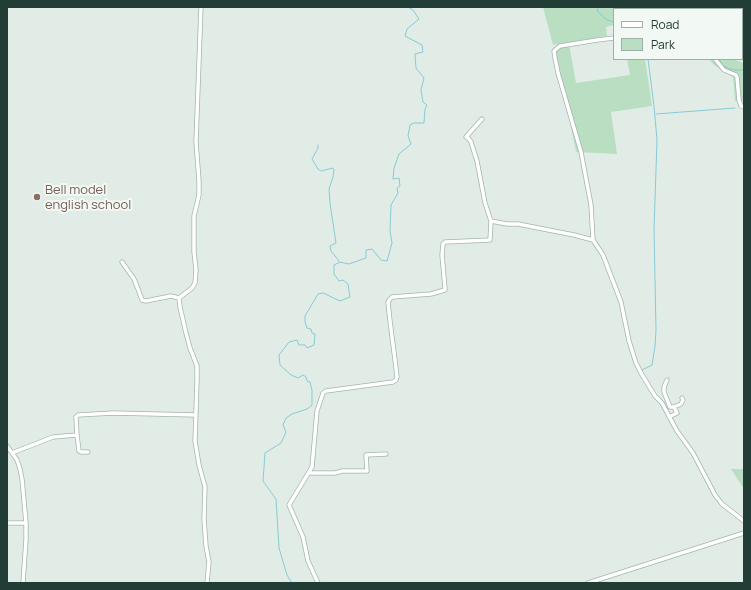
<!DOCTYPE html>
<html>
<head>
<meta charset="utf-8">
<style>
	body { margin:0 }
	#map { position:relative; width:751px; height:590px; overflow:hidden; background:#e1ece7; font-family:Manrope,sans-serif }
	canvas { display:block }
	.frame { position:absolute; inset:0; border:8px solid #213d35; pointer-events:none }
	.legend { position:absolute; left:613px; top:8px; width:130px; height:52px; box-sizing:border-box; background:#f2f9f5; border:1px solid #9eaea8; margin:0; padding:5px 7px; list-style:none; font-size:12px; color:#213d35 }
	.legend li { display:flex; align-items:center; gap:8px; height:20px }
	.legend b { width:20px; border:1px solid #9eaea8 }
</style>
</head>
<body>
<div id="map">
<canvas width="751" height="590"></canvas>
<div class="frame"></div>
<ul class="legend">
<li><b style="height:5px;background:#fff"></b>Road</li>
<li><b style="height:11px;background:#b9dec2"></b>Park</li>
</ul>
</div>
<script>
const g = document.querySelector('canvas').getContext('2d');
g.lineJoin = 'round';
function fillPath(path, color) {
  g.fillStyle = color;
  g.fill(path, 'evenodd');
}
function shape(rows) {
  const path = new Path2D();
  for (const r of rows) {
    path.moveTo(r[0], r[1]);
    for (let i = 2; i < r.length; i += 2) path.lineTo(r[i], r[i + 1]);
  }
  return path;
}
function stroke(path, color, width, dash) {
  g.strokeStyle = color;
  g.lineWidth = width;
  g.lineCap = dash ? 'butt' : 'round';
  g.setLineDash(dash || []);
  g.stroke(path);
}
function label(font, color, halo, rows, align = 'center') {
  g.font = font + ' Manrope,sans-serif';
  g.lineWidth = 4;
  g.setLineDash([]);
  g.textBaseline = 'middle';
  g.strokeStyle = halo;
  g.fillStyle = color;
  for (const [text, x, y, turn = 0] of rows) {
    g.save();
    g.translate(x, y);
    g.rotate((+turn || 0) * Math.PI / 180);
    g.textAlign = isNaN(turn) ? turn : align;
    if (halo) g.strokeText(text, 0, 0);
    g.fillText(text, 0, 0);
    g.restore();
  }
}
const green = shape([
	[543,7,629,7,630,9,614,9,614,25,606,27,607,36,553,45],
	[691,7,744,7,744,9,742,11,742,9,692,9],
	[569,44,576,83,630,75,627,59,645,59,652,106,611,112,617,154,576,152,556,51],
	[709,59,732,59,744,63,744,101,735,101,733,77,714,65],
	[731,469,744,469,744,489]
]);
const stream = shape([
	[597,7,598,12,607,20,614,22],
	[737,9,738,7],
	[719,59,722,65,728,68,734,70,744,70],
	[656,114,735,108],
	[318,145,318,148,312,159,318,169,321,171,333,168,334,170,333,177,329,189,330,203,336,243,330,246,331,251,339,261],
	[642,370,652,365,655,346,656,330,654,229,657,140,654,106,648,59],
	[292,583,287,575,279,548,276,499,263,481,265,453,281,443,286,432,283,425,286,418,292,414,307,409,312,405,312,390,310,382,307,381,306,377,303,375,298,378,291,375,280,365,279,355,289,342,297,340,299,345,305,345,307,348,314,345,315,334,312,333,311,329,307,328,305,322,305,316,318,294,323,293,340,301,350,297,348,284,343,280,339,281,334,274,334,265,340,262,349,264,366,258,366,250,372,249,381,260,387,261,392,243,390,231,391,205,398,193,397,188,400,186,399,178,393,179,394,168,399,154,411,144,408,136,410,125,414,123,424,123,425,109,427,105,423,102,421,90,424,78,416,68,415,54,423,52,422,45,405,36,407,29,419,19,413,10,408,7]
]);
const street = shape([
	[201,7,196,142,199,181,199,195,194,216,194,252,196,270,195,283,192,288,179,298,180,307,186,333,190,348,197,366,197,381,195,441,199,465,205,487,204,519,206,546,209,562,207,583],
	[685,9,688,7],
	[742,25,744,12],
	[742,29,744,29],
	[614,38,597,40,560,46,554,51,555,58,558,73,581,152,591,205,593,240,603,255,621,302,629,341,636,363,641,373,655,396,662,403,677,431,693,453,715,495,722,504,744,521],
	[715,59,724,70,736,75,737,77,739,100,741,106,744,107],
	[491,221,507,224,518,224,574,235,593,240],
	[122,262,134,279,138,289,142,300,146,301,171,296,179,298],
	[667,380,664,387,664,392,670,407,674,407,681,404,683,400,682,398],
	[669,417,677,413,674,407,672,407],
	[77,435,79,451,81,452,88,452],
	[7,446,17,460,20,469,22,479,26,523,26,540,23,583],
	[12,453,53,437,77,435,76,417,78,415,113,413,196,415],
	[309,473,335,473,342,471,367,471,366,455,386,454],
	[7,523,26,523],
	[318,583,308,561,303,537,289,505,312,467,317,411,323,393,326,391,393,382,396,380,397,377,396,368,390,321,388,302,390,299,392,297,431,294,445,290,445,288,442,255,443,244,445,242,490,240,491,221,485,203,477,161,471,142,469,139,466,137,482,119],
	[588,583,744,533]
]);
const secondary = shape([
	[645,7,646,9]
]);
const markers = [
	[37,197,4,"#8d6e63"]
];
const educationNames = [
	["Bell model",45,190],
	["english school",45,205]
];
fillPath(green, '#b9dec2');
stroke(stream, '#87cad3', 1);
stroke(street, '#a4b4ae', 5);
stroke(secondary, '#9fb8ae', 6);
stroke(street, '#fff', 3.5);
stroke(secondary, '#fff', 4.5);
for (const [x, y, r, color] of markers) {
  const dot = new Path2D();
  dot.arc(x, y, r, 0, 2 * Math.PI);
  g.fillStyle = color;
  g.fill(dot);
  stroke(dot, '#f2f9f5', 1.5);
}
label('13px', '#785e54', '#f2f9f5', educationNames, 'left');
</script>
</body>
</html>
